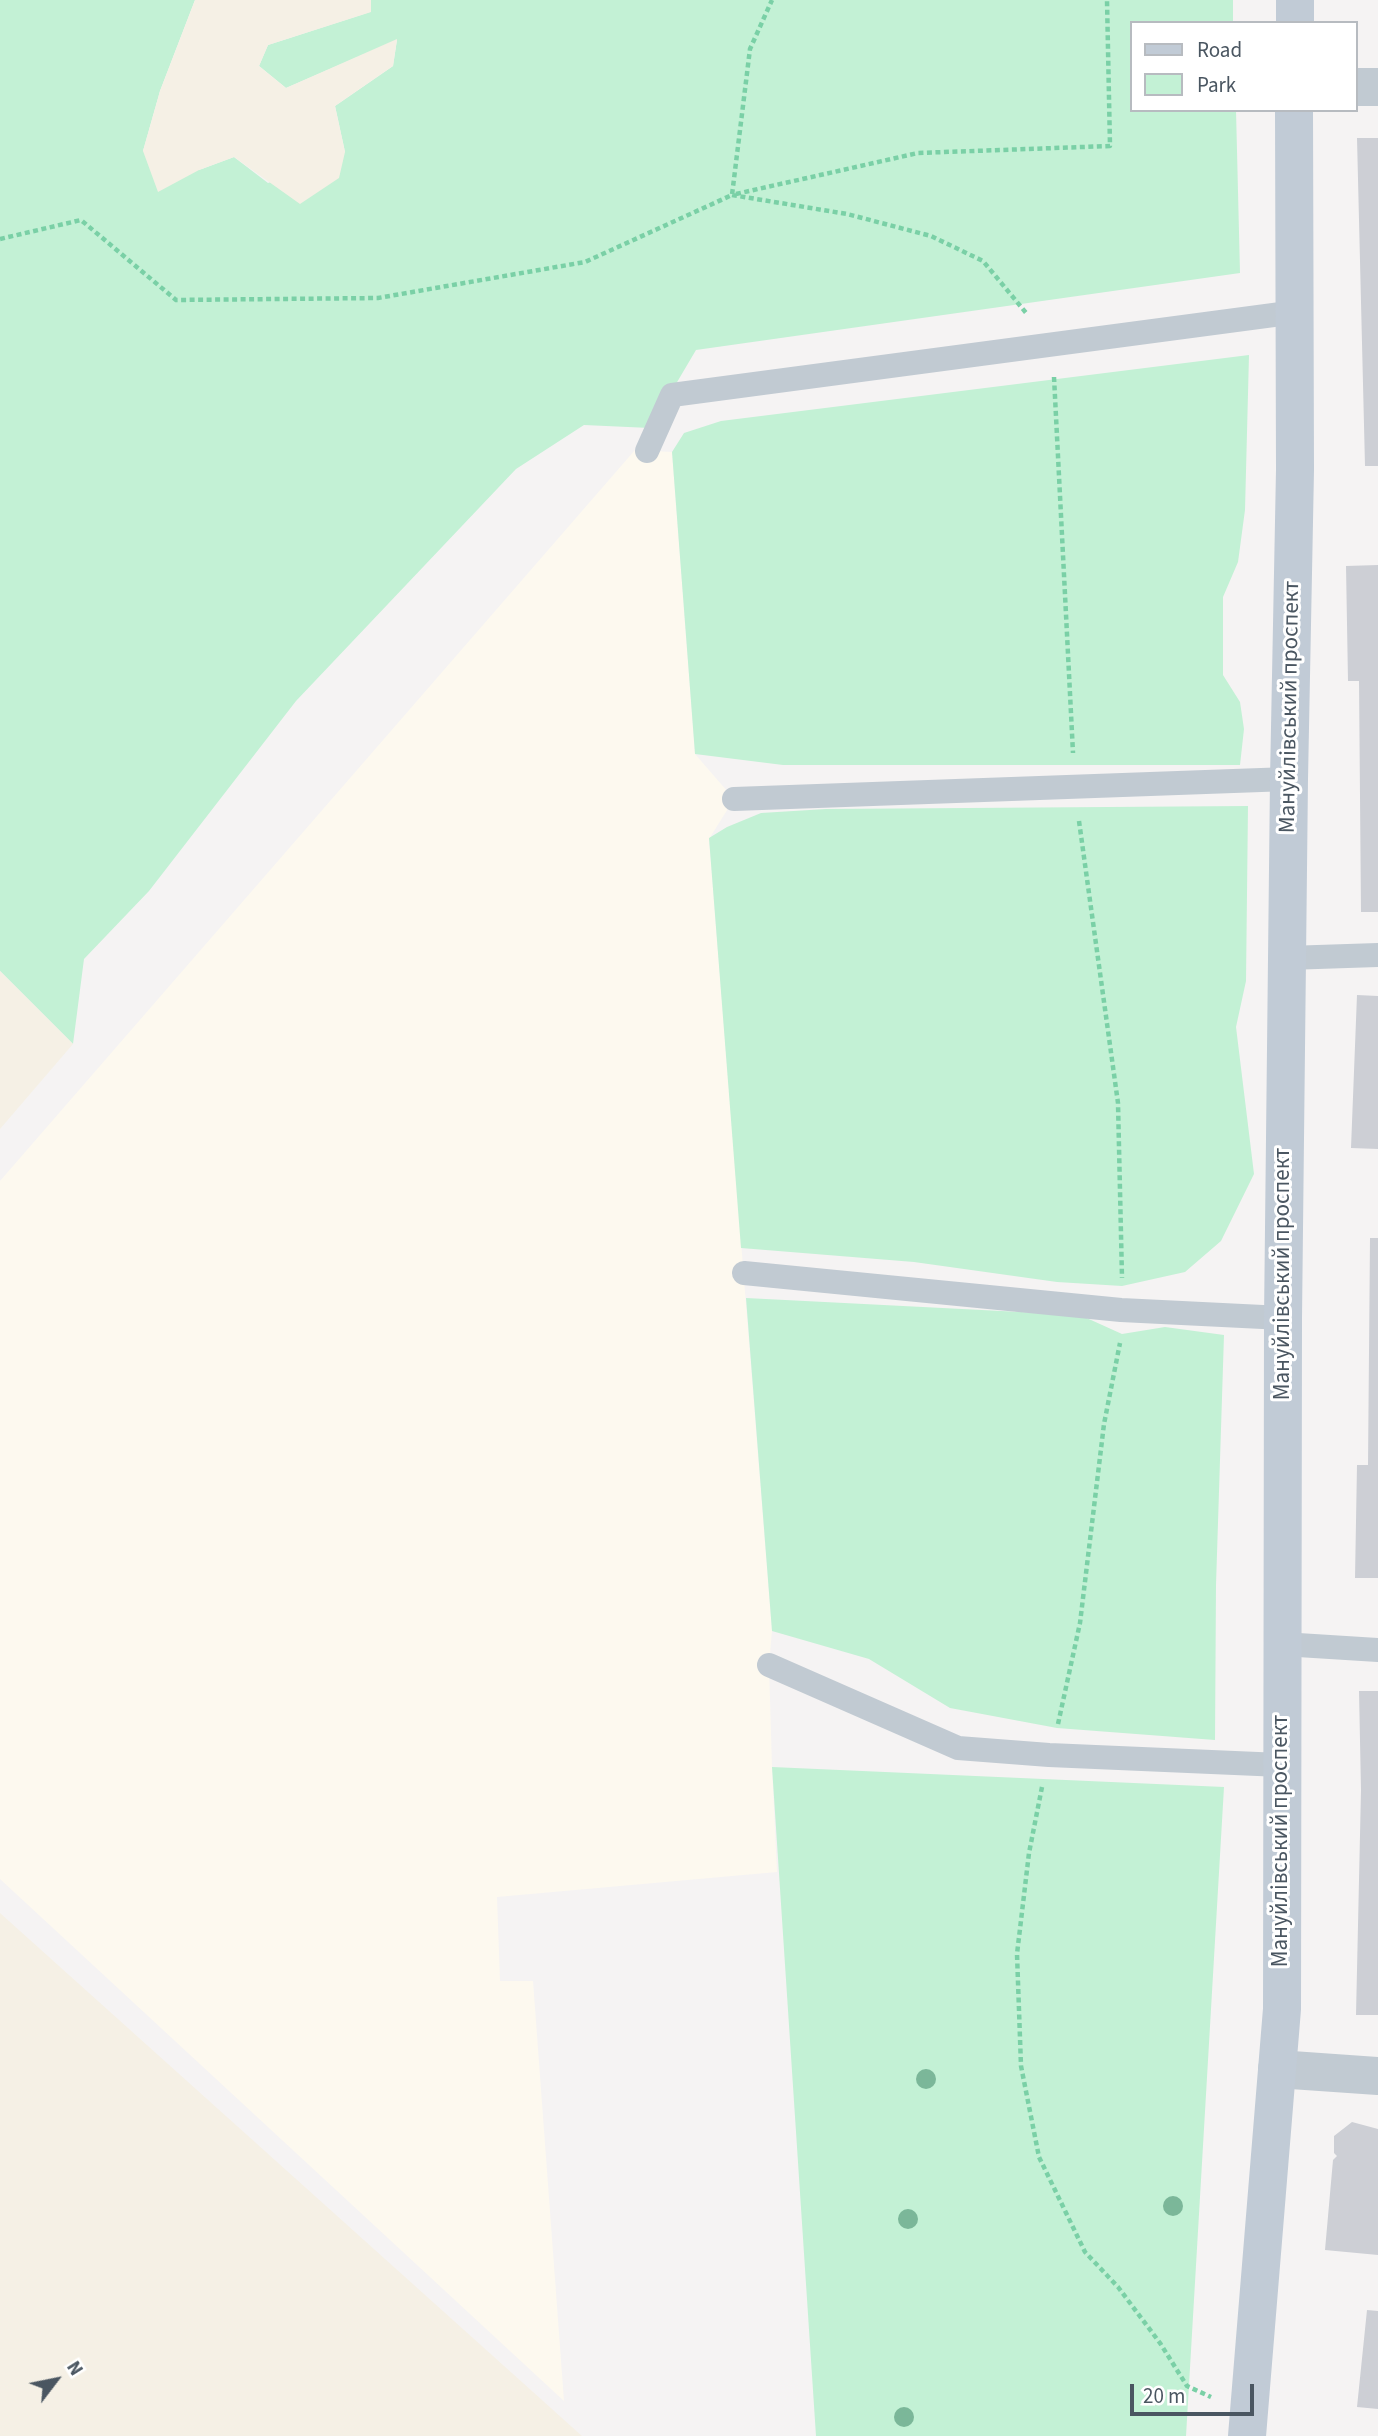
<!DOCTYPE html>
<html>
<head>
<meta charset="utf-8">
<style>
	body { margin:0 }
	#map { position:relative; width:1378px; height:2436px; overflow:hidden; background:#f5f3f3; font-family:"Source Sans 3",sans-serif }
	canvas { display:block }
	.legend { position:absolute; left:1130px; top:21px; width:228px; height:91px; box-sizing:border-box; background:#fff; border:2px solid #b7bbc0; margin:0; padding:9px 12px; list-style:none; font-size:21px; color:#4a5661 }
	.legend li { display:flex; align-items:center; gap:14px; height:35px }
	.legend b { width:35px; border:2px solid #b7bbc0 }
	.north { position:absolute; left:21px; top:2345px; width:70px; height:70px; -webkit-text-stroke:5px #fff; paint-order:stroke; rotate:58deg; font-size:19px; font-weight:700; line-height:28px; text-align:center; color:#4a5661 }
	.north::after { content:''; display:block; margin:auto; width:24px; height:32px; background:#4a5661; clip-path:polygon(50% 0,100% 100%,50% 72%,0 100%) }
	.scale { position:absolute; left:1130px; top:2384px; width:124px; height:32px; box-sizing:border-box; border:4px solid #4a5661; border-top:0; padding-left:9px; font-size:21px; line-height:24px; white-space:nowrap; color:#4a5661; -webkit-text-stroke:5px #fff; paint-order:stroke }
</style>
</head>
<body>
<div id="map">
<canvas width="1378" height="2436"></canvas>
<ul class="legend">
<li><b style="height:9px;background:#c1cbd6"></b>Road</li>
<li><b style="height:19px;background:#c3f1d5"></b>Park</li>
</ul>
<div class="north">N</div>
<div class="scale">20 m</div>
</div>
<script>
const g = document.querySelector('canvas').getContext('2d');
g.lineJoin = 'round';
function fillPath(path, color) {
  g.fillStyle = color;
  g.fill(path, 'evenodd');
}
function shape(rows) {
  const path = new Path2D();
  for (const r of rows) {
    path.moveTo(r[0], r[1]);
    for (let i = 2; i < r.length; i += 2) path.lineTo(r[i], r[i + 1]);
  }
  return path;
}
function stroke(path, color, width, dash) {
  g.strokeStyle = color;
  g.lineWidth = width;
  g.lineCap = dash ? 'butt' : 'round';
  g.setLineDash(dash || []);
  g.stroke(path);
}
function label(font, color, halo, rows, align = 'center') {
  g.font = font + ' "Source Sans 3",sans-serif';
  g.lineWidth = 6;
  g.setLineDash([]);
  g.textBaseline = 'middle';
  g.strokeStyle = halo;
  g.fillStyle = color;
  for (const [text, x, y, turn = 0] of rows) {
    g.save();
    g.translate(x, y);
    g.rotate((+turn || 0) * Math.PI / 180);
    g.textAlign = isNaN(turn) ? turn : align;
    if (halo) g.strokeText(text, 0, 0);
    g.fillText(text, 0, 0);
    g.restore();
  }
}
const commercial = shape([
	[635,450,672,452,695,754,734,799,709,839,772,1631,769,1665,772,1767,777,1872,497,1897,500,1981,533,1981,564,2401,0,1879,0,1181]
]);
const green = shape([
	[0,0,195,0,160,91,143,151,199,170,234,157,268,183,345,152,335,106,393,66,397,40,286,88,259,66,268,45,370,12,371,0,1233,0,1233,23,1131,23,1131,110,1236,110,1240,273,696,350,650,428,584,425,516,469,296,701,149,891,84,959,73,1044,0,971],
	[1249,355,1245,510,1238,562,1223,597,1223,675,1240,702,1244,729,1240,765,783,765,695,754,672,452,684,433,721,421],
	[1248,806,1246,981,1236,1027,1254,1174,1221,1241,1185,1272,1122,1286,1057,1282,914,1262,741,1248,709,838,727,827,761,813,826,809],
	[746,1298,1080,1315,1122,1334,1165,1327,1224,1335,1216,1585,1215,1740,1057,1728,950,1708,869,1659,772,1631],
	[772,1767,1224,1787,1186,2436,816,2436]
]);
const sand = shape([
	[195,0,371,0,371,12,268,45,259,66,286,88,397,39,393,66,335,106,345,152,339,178,300,204,234,157,199,170,158,192,143,151,160,91],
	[0,971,73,1044,0,1129],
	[0,1913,582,2436,0,2436]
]);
const building = shape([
	[1357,138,1378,138,1378,466,1365,466],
	[1378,565,1378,912,1361,912,1359,681,1348,681,1346,566],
	[1357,995,1378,996,1378,1149,1351,1148],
	[1370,1238,1378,1238,1378,1578,1355,1578,1357,1465,1368,1465],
	[1359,1691,1378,1691,1378,2015,1356,2015,1361,1790],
	[1352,2122,1378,2129,1378,2255,1325,2250,1333,2160,1337,2156,1334,2153,1334,2136],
	[1367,2310,1378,2311,1378,2409,1357,2407]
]);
const path = shape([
	[736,194,918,153,1110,146,1107,0],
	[732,195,847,214,931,236,983,261,1027,314],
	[0,239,81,220,176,300,378,298,585,262,732,195,750,49,772,0],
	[1054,377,1073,753],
	[1079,821,1118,1103,1122,1278],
	[1058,1724,1080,1623,1104,1424,1120,1343],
	[1042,1787,1029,1853,1017,1954,1021,2066,1039,2157,1085,2252,1118,2287,1160,2343,1187,2386,1211,2397]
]);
const service = shape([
	[647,451,672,395,1296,312],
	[734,799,1289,779],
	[1287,958,1378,955],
	[744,1273,1121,1310,1283,1318],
	[1282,1644,1378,1650],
	[769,1665,958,1748,1049,1755,1281,1765]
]);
const minor = shape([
	[1355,87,1378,87],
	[1277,2069,1378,2076]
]);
const secondary = shape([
	[1295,23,1295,0],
	[1247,2436,1282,2009,1283,1318,1289,779,1295,470,1294,110]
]);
const trees = [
	[926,2079],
	[1173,2206],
	[908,2219],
	[904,2417]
];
const streetNames = [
	["Мануйлівський проспект",1291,707,-89],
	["Мануйлівський проспект",1284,1274,-90],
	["Мануйлівський проспект",1282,1841,-90]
];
fillPath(commercial, '#fdf9ef');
fillPath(green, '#c3f1d5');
fillPath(sand, '#f5f0e5');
fillPath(building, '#cdcfd5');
stroke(path, '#7ad0a6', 4.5, [5, 3.5]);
stroke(service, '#c1cad2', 24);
stroke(minor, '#c1cad2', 38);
stroke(secondary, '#c1cbd6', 38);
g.fillStyle = '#7bb799';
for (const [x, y] of trees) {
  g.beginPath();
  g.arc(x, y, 10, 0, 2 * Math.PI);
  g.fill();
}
label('23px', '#4a5661', '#fff', streetNames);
</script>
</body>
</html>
